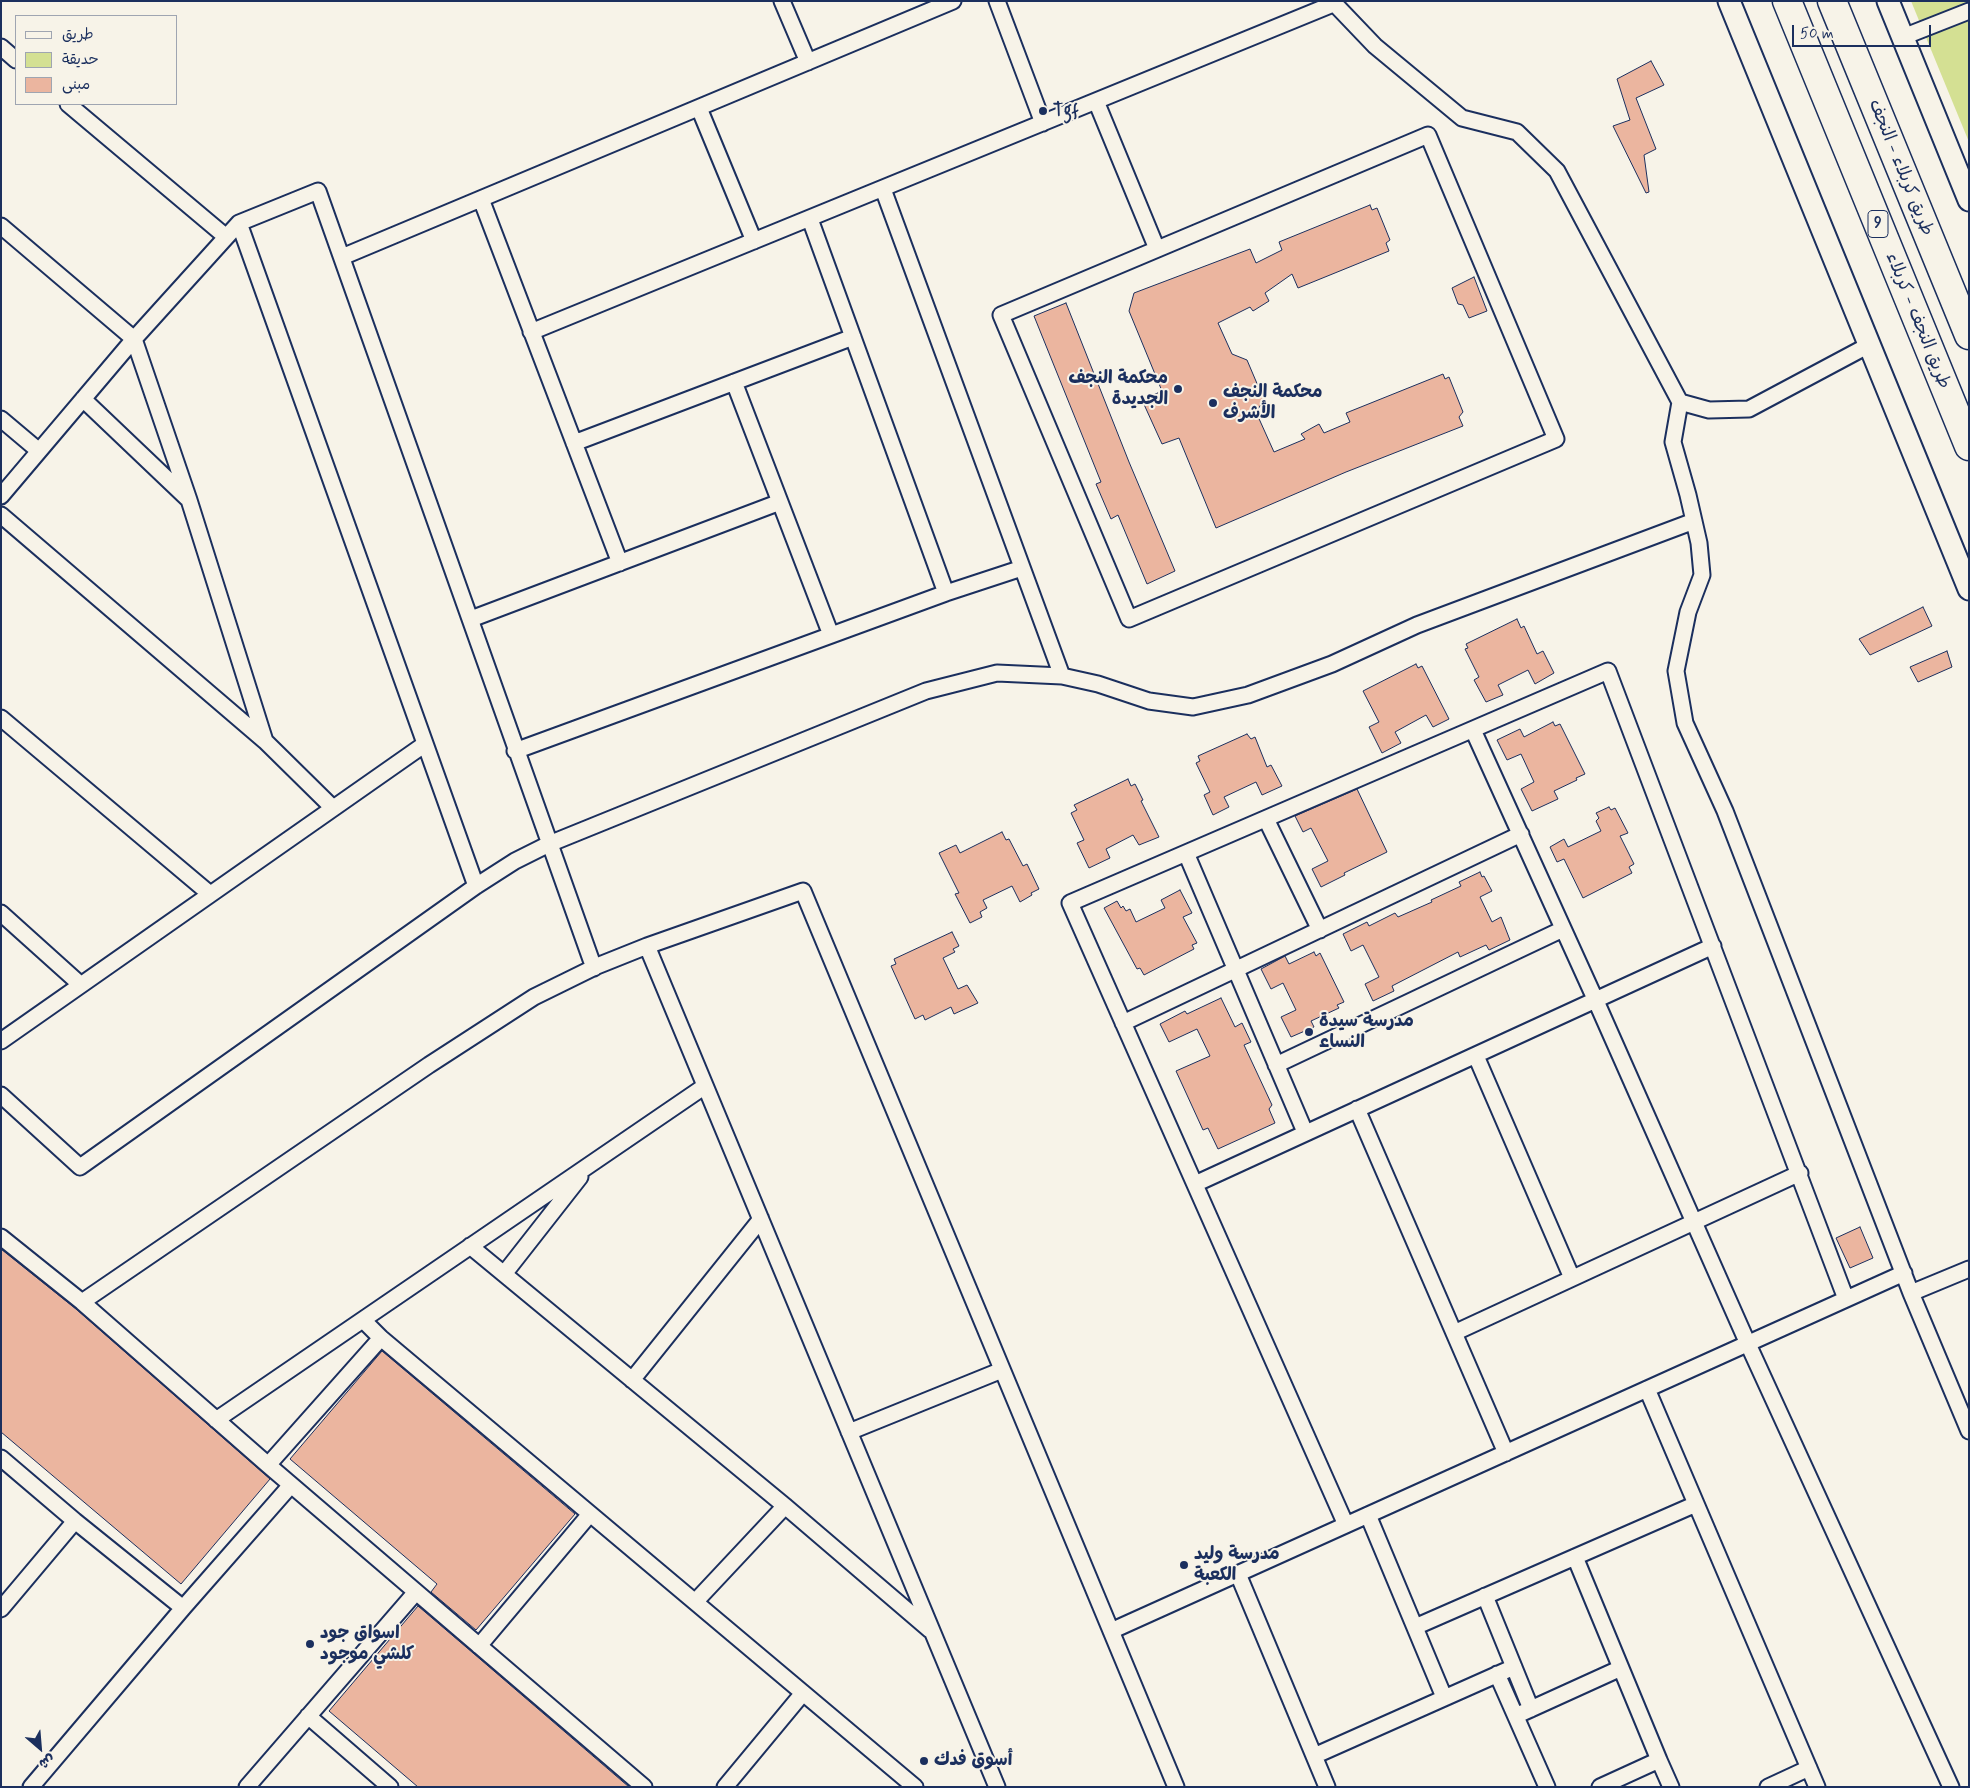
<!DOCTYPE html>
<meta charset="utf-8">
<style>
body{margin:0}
#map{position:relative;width:1970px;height:1788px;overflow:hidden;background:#f7f3e8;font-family:Mynerve,"Playpen Sans Arabic",sans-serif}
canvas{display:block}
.frame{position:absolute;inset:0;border:2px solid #1b2f5e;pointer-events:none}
.legend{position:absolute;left:15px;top:15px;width:162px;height:90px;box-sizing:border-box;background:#f7f3e8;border:1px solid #9fa5b1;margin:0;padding:6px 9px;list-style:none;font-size:15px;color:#1b2f5e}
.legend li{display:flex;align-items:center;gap:10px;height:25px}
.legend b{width:25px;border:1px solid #9fa5b1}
.north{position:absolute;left:15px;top:1723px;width:50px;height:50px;-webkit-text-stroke:4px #f7f3e8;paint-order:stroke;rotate:153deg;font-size:14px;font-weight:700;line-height:20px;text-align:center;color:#1b2f5e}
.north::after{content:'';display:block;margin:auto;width:18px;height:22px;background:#1b2f5e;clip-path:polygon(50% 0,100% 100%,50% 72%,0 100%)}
.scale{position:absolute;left:1792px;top:25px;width:139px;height:22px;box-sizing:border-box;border:2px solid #1b2f5e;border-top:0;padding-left:6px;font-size:15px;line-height:18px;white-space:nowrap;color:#1b2f5e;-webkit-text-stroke:4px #f7f3e8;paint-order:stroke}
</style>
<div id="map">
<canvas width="1970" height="1788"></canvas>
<div class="frame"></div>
<ul class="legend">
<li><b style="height:6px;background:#f7f3e8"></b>طريق</li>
<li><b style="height:14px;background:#d4e093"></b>حديقة</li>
<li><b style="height:14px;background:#ebb59f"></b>مبنى</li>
</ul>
<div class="north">ش</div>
<div class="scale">50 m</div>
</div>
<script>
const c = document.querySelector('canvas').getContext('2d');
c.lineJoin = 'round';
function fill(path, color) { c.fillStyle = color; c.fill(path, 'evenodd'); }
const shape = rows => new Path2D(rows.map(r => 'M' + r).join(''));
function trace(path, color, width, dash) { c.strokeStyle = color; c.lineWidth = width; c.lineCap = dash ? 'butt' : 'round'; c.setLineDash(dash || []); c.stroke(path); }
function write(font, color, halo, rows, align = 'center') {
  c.font = font + ' Mynerve,"Playpen Sans Arabic",sans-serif'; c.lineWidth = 4; c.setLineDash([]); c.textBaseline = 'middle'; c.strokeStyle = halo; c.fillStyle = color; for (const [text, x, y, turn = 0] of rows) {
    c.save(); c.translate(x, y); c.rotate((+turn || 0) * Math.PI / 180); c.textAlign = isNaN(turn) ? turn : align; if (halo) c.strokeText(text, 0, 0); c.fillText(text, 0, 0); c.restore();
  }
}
const green = shape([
 [1911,1,1969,1,1969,142]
]);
const building = shape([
 [1651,61,1664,85,1636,98,1656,149,1644,155,1649,192,1646,193,1613,126,1630,120,1617,79,1651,61],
 [1370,205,1372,210,1377,208,1390,240,1386,243,1389,251,1298,288,1292,274,1265,293,1269,301,1253,311,1250,307,1218,323,1232,354,1247,360,1264,400,1256,412,1274,452,1305,439,1301,434,1319,424,1324,433,1350,422,1346,413,1443,374,1445,379,1449,377,1463,412,1459,417,1463,426,1346,472,1216,528,1179,438,1162,444,1142,400,1162,391,1129,311,1134,293,1250,249,1256,263,1282,250,1279,242,1370,205],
 [1474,277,1487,311,1469,318,1463,305,1458,304,1452,288,1474,277],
 [1066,303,1129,462,1175,571,1147,584,1118,515,1111,519,1096,484,1101,482,1034,316,1066,303],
 [1923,607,1932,626,1870,655,1859,639,1923,607],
 [1517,619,1521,628,1524,626,1537,654,1543,651,1554,673,1535,684,1528,670,1498,685,1503,695,1486,702,1474,680,1479,677,1465,649,1468,648,1466,644,1517,619],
 [1947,651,1952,667,1918,682,1910,667,1947,651],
 [1416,664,1418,668,1422,666,1449,719,1433,727,1426,715,1395,732,1401,743,1382,753,1369,727,1379,722,1363,691,1416,664],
 [1553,722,1555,726,1560,724,1585,774,1576,778,1577,780,1554,791,1558,799,1532,811,1521,789,1534,782,1521,754,1507,760,1497,740,1520,729,1524,737,1553,722],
 [1247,734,1251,739,1255,737,1267,767,1271,765,1282,786,1262,795,1256,782,1224,797,1229,807,1213,815,1204,795,1210,792,1196,763,1200,761,1198,756,1247,734],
 [1128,779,1131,786,1135,784,1143,800,1141,801,1159,837,1139,845,1133,835,1106,849,1110,858,1089,868,1077,843,1084,840,1071,813,1077,810,1074,805,1128,779],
 [1357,789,1387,852,1344,873,1345,875,1321,887,1312,869,1328,861,1311,828,1303,832,1295,816,1357,789],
 [1609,807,1611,810,1615,808,1628,833,1620,836,1634,864,1629,867,1632,873,1583,898,1564,859,1557,862,1550,847,1564,839,1568,847,1601,831,1596,821,1599,818,1596,813,1609,807],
 [1002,832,1006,840,1009,839,1023,866,1027,864,1039,889,1031,893,1032,895,1020,902,1012,886,983,900,987,908,980,912,982,917,970,923,955,894,959,893,939,853,956,845,960,853,1002,832],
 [1480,872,1482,877,1484,876,1492,891,1480,897,1492,922,1501,917,1510,940,1489,950,1486,945,1460,957,1458,952,1392,986,1394,991,1373,1001,1365,984,1379,977,1363,945,1351,951,1343,934,1367,922,1369,926,1395,913,1398,917,1432,902,1431,900,1461,886,1459,882,1480,872],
 [1180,890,1192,913,1183,917,1197,943,1192,945,1194,949,1144,975,1140,968,1137,969,1104,908,1117,901,1121,908,1123,906,1126,911,1130,909,1136,922,1165,908,1161,900,1180,890],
 [952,932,959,946,953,949,955,952,943,958,958,989,967,985,978,1003,954,1014,951,1007,925,1020,923,1015,915,1019,891,966,896,964,894,959,952,932],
 [1314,952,1316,956,1320,953,1344,1002,1337,1005,1339,1008,1311,1021,1314,1027,1291,1037,1281,1017,1296,1010,1283,983,1271,989,1261,969,1285,956,1289,964,1314,952],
 [1221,998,1235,1027,1242,1023,1251,1042,1244,1045,1272,1105,1269,1109,1275,1123,1218,1149,1208,1128,1203,1130,1176,1071,1210,1056,1197,1029,1169,1042,1160,1024,1185,1011,1187,1014,1221,998],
 [1860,1227,1873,1258,1850,1268,1836,1238,1860,1227],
 [1,1249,76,1309,270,1479,181,1584,1,1432,1,1249],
 [382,1351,575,1514,476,1630,431,1592,437,1584,290,1459,382,1351],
 [418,1606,473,1653,629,1787,418,1787,329,1711,418,1606]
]);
const street = shape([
 [782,1,808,62],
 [997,1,1043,123],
 [1332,1,1375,46,1462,118,1517,132,1557,171,1680,402,1709,410,1749,409,1869,345],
 [1903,37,1969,11],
 [1,47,16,60],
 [1096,101,1157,249],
 [68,104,225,236],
 [699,108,754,241],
 [1428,135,1556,439,1129,619,1001,315,1428,135],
 [883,189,1062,676],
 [481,199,620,563],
 [810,219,946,593],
 [239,223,476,886],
 [1,226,134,339,189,500,265,741,333,808],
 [342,257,953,1],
 [531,332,1333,4],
 [734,382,831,635],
 [83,399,187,498],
 [1680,402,1673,442,1688,495,1699,543,1702,575,1688,612,1676,671,1685,723,1725,811,1911,1293,1969,1431],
 [1,419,39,451],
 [574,443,853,337],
 [1,496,134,339,239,223,318,191,594,968],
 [1,515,265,741],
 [471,619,780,502],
 [1,718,210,894],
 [1473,730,1596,1001,1748,1344,1951,1787],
 [515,751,946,593,1022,568],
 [1266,819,1320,930],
 [1186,853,1305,1132],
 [1,913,81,985],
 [647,946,997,1787],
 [1123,1023,1521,834],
 [1,1041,425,744],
 [1476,1056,1572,1278],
 [1276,1065,1563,929],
 [1,1095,80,1167,476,886,515,861,549,844,926,691,997,673,1062,676,1098,684,1149,701,1193,707,1248,695,1332,664,1417,625,1694,521],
 [1357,1109,1506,1453],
 [1195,1184,1713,946],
 [1,1237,82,1302,268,1465,644,1787],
 [470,1246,785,1506,930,1630],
 [504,1274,580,1177],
 [1911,1293,1969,1269],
 [82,1302,429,1065,534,997,597,966,647,946,803,891,1176,1787],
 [363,1320,381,1338,915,1787],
 [1454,1333,1800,1173],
 [632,1380,761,1219],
 [1647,1389,1817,1787],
 [216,1420,705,1086],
 [849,1432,1002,1370],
 [1,1458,75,1521,183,1608],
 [268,1465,381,1338],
 [1368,1515,1444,1697],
 [1346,1525,1070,903,1608,671,1846,1299],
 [1575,1557,1659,1760],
 [1238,1574,1327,1787],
 [1485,1596,1531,1709],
 [695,1602,785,1506],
 [1,1609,75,1521],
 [1415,1627,1696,1504],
 [1111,1631,1904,1273],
 [479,1646,590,1514],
 [1497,1674,1547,1787],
 [1522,1713,1621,1668],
 [308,1716,390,1787],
 [1314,1756,1514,1667],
 [31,1787,183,1608,291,1485],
 [247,1787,416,1592],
 [725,1787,803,1693],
 [1600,1787,1659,1760,1671,1787],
 [1768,1787,1809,1768]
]);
const secondary = shape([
 [1729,1,1969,589],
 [1888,1,1969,200]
]);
const highway = shape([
 [1787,1,1969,446],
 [1832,1,1969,335]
]);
const markers = [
 [1043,111,5,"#1b2f5e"],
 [1178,389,5,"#1b2f5e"],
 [1213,403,5,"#1b2f5e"],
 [1309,1032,5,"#1b2f5e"],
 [1184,1565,5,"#1b2f5e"],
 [310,1644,5,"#1b2f5e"],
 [924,1761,5,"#1b2f5e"]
];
const shields = [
 [1878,224,20]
];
const shieldNames = [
 ["9",1878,224]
];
const poiNames = [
 ["Tgf",1053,111],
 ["محكمة النجف",1168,379,"right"],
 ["الجديدة",1168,400,"right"],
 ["محكمة النجف",1223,393],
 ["الأشرف",1223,414],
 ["مدرسة سيدة",1319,1022],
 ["النساء",1319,1043],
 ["مدرسة وليد",1194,1555],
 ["الكعبة",1194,1576],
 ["اسواق جود",320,1634],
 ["كلشي موجود",320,1655],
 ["أسوق فدك",934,1761]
];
const streetNames = [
 ["طريق کربلاء - النجف",1900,168,68],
 ["طريق النجف - کربلاء",1917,321,68]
];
fill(green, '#d4e093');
fill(building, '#ebb59f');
trace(building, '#1b2f5e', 1);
trace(street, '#1b2f5e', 19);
trace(secondary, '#1b2f5e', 25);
trace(highway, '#1b2f5e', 31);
trace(street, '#f7f3e8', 15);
trace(secondary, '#f7f3e8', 21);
trace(highway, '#f7f3e8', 28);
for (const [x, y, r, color] of markers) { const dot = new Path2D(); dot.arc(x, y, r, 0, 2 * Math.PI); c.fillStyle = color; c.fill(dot); trace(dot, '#f7f3e8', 2); }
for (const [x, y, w] of shields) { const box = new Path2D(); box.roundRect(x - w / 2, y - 13.5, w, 27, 4); c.fillStyle = '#f7f3e8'; c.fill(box); trace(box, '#1b2f5e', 1); }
write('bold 16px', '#1b2f5e', null, shieldNames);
write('bold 18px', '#1b2f5e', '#f7f3e8', poiNames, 'left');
write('18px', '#1b2f5e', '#f7f3e8', streetNames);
</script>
